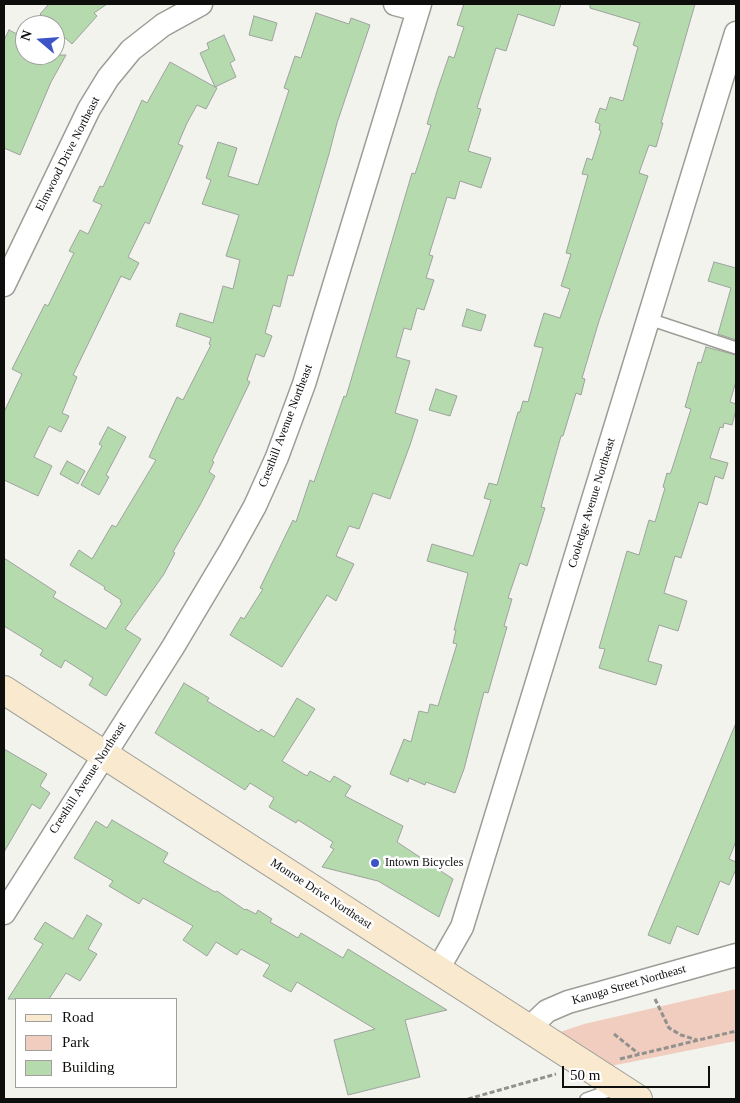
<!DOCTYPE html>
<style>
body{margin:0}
#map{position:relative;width:740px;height:1103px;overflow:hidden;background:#f3f3ed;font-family:"Times New Roman",serif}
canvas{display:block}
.frame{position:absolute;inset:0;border:5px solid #0e0f0d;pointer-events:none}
.legend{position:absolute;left:15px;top:998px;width:162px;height:90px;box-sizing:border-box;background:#fff;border:1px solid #9f9f9e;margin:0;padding:6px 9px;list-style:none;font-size:15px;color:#0e0f0d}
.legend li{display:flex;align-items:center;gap:10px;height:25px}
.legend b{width:25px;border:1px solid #9f9f9e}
.north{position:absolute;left:15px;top:15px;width:50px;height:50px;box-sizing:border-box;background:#fff;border:1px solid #9f9f9e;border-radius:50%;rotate:288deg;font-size:14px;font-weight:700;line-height:20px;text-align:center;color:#0e0f0d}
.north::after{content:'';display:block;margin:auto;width:18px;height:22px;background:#3c54c7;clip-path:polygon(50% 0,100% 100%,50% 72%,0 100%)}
.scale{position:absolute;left:562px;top:1066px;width:148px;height:22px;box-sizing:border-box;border:2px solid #0e0f0d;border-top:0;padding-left:6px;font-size:15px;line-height:18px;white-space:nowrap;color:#0e0f0d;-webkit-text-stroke:4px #fff;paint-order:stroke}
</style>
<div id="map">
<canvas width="740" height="1103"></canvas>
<div class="frame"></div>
<ul class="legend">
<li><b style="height:6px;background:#f9e9cf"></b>Road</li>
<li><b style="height:14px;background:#f0cdbe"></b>Park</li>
<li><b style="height:14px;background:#b4daae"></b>Building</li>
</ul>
<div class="north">N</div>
<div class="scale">50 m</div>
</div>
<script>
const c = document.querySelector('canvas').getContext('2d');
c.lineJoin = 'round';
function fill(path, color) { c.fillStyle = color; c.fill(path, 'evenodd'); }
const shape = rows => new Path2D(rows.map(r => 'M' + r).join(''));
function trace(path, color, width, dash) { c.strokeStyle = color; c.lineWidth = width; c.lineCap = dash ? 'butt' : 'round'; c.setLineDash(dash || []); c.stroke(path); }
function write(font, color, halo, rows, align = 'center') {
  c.font = font + ' "Times New Roman",serif'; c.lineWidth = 5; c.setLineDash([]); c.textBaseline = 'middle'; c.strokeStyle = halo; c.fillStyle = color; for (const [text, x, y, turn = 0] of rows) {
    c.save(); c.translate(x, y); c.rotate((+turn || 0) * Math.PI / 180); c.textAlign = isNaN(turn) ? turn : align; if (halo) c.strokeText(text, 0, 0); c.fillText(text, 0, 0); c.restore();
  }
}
const green = shape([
 [736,989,736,1041,606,1067,554,1034,584,1024]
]);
const building = shape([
 [49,4,107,4,94,13,97,16,72,44,55,29,55,25,51,25,40,14,49,4],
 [464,4,561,4,554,26,518,14,506,51,496,48,477,108,481,109,468,151,491,158,481,188,460,181,455,199,447,197,429,255,433,256,426,278,434,280,424,310,417,308,411,330,404,328,396,357,410,361,395,413,418,420,410,445,390,499,373,493,359,529,349,526,336,556,354,564,336,601,327,595,282,667,230,635,241,617,244,619,263,589,260,588,293,520,296,522,310,480,314,482,344,396,346,397,412,173,415,174,431,125,427,124,438,88,449,56,454,58,464,27,457,25,464,4],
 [590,4,695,4,661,123,663,123,656,147,649,145,639,173,648,176,599,321,582,378,585,379,581,395,576,393,563,436,561,436,541,507,545,508,527,566,520,563,508,598,512,599,504,626,507,627,488,693,484,692,464,769,455,793,426,782,425,785,409,778,408,782,390,774,404,739,411,742,419,711,428,713,430,704,438,706,457,644,453,643,456,630,454,630,468,573,427,561,432,544,473,556,491,500,484,498,489,483,497,485,518,412,520,412,523,401,528,402,543,348,534,346,544,313,560,318,570,289,561,286,571,254,566,253,588,175,582,174,587,158,592,160,601,131,599,130,600,124,595,122,600,108,606,110,610,97,623,101,638,47,633,45,640,23,590,8,590,4],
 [316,13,349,24,351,18,370,25,337,123,329,154,293,276,288,275,280,307,273,305,265,333,272,336,264,357,256,354,247,380,250,382,212,461,214,462,209,472,215,476,200,505,173,552,175,553,164,574,125,629,141,639,106,696,89,685,93,678,65,660,61,668,40,655,43,650,4,626,4,558,56,592,53,597,106,629,122,603,120,602,121,600,104,589,105,587,70,565,79,550,92,559,112,525,116,527,156,460,149,457,177,397,183,400,211,345,209,344,211,338,176,326,180,313,213,323,223,286,233,289,240,260,226,256,239,215,202,204,211,180,206,178,218,142,237,148,228,176,258,185,289,90,284,88,295,56,301,58,316,13],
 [254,16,277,23,272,41,249,35,254,16],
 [9,30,25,38,25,55,66,55,51,82,20,155,4,148,4,40,9,30],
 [224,35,235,60,230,63,236,77,215,87,217,88,206,109,197,105,187,123,178,144,183,146,149,224,145,222,128,257,139,263,130,280,121,276,73,375,77,377,62,413,69,416,61,432,49,426,34,457,52,466,38,496,4,480,4,412,22,374,12,369,45,304,48,306,74,253,69,251,80,230,88,234,102,205,93,201,100,186,103,187,142,100,147,103,170,62,215,87,200,53,209,49,207,43,224,35],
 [714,262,736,268,736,340,718,334,731,288,708,281,714,262],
 [467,309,486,315,481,331,462,326,467,309],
 [706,347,736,355,736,381,730,402,736,404,736,410,732,425,724,423,723,428,720,427,710,458,728,463,723,479,715,476,707,505,699,502,681,558,675,556,664,593,687,601,678,631,659,625,648,661,662,665,656,685,599,668,605,649,599,648,627,551,639,555,649,520,655,522,665,488,663,487,667,473,670,474,672,469,691,409,685,407,698,362,701,363,706,347],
 [436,389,457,396,450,416,429,410,436,389],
 [108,427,126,437,106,475,109,477,99,495,81,485,102,446,99,444,108,427],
 [67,461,85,471,78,484,60,474,67,461],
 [184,683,209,698,207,701,259,732,261,729,274,737,297,698,315,709,282,761,307,776,310,771,330,782,334,776,351,786,345,796,403,826,397,842,453,879,439,917,378,881,322,867,334,849,330,847,333,842,298,820,296,823,269,807,274,798,250,783,245,790,155,733,184,683],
 [736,723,736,841,729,859,736,862,736,869,729,885,720,881,698,935,677,926,670,944,648,935,736,723],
 [4,749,47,774,40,786,50,793,40,809,32,804,4,852,4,749],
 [112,820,168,853,163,862,215,892,217,891,245,910,246,909,256,914,258,910,272,919,270,922,298,938,301,933,343,958,348,949,447,1010,405,1020,420,1077,348,1095,334,1040,375,1029,297,982,291,992,263,976,270,965,241,949,237,955,216,942,207,956,183,940,193,926,143,898,139,904,109,886,113,881,74,858,96,821,107,828,112,820],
 [87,915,102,924,88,949,97,954,80,981,66,973,49,999,8,999,43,944,34,939,45,922,73,939,87,915]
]);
const path = shape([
 [655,999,669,1028,681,1035,697,1040],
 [614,1034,639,1054],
 [620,1059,736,1031],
 [468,1099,556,1074]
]);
const lane = shape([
 [649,319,736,348],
 [586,1099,617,1088]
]);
const street = shape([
 [395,4,418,10],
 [4,285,89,109,108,78,131,50,163,25,201,4],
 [4,913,173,647,229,553,255,506,277,457,304,384,420,4],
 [438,969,462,927,736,33],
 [529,1028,547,1011,568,1002,736,955]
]);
const secondary = shape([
 [4,690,638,1099]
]);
const markers = [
 [375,863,5,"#3c54c7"]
];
const streetNames = [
 ["Elmwood Drive Northeast",68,154,-63],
 ["Cresthill Avenue Northeast",286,426,-69],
 ["Cooledge Avenue Northeast",592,503,-73],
 ["Cresthill Avenue Northeast",88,778,-57],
 ["Monroe Drive Northeast",321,894,33],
 ["Kanuga Street Northeast",629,985,-16]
];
const poiNames = [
 ["Intown Bicycles",385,863]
];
fill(green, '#f0cdbe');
fill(building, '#b4daae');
trace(building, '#9ea29e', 1);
trace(lane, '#9d9d98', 14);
trace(street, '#9d9d98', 25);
trace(secondary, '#9d9d98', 30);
trace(path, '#91918d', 3, [5, 2.5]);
trace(lane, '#fff', 11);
trace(street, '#fff', 22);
trace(secondary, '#f9e9cf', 28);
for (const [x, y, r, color] of markers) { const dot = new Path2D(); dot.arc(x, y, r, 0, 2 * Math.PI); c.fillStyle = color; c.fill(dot); trace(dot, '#fff', 2); }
write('12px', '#0e0f0d', '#fff', streetNames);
write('12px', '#0e0f0d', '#fff', poiNames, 'left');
</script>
